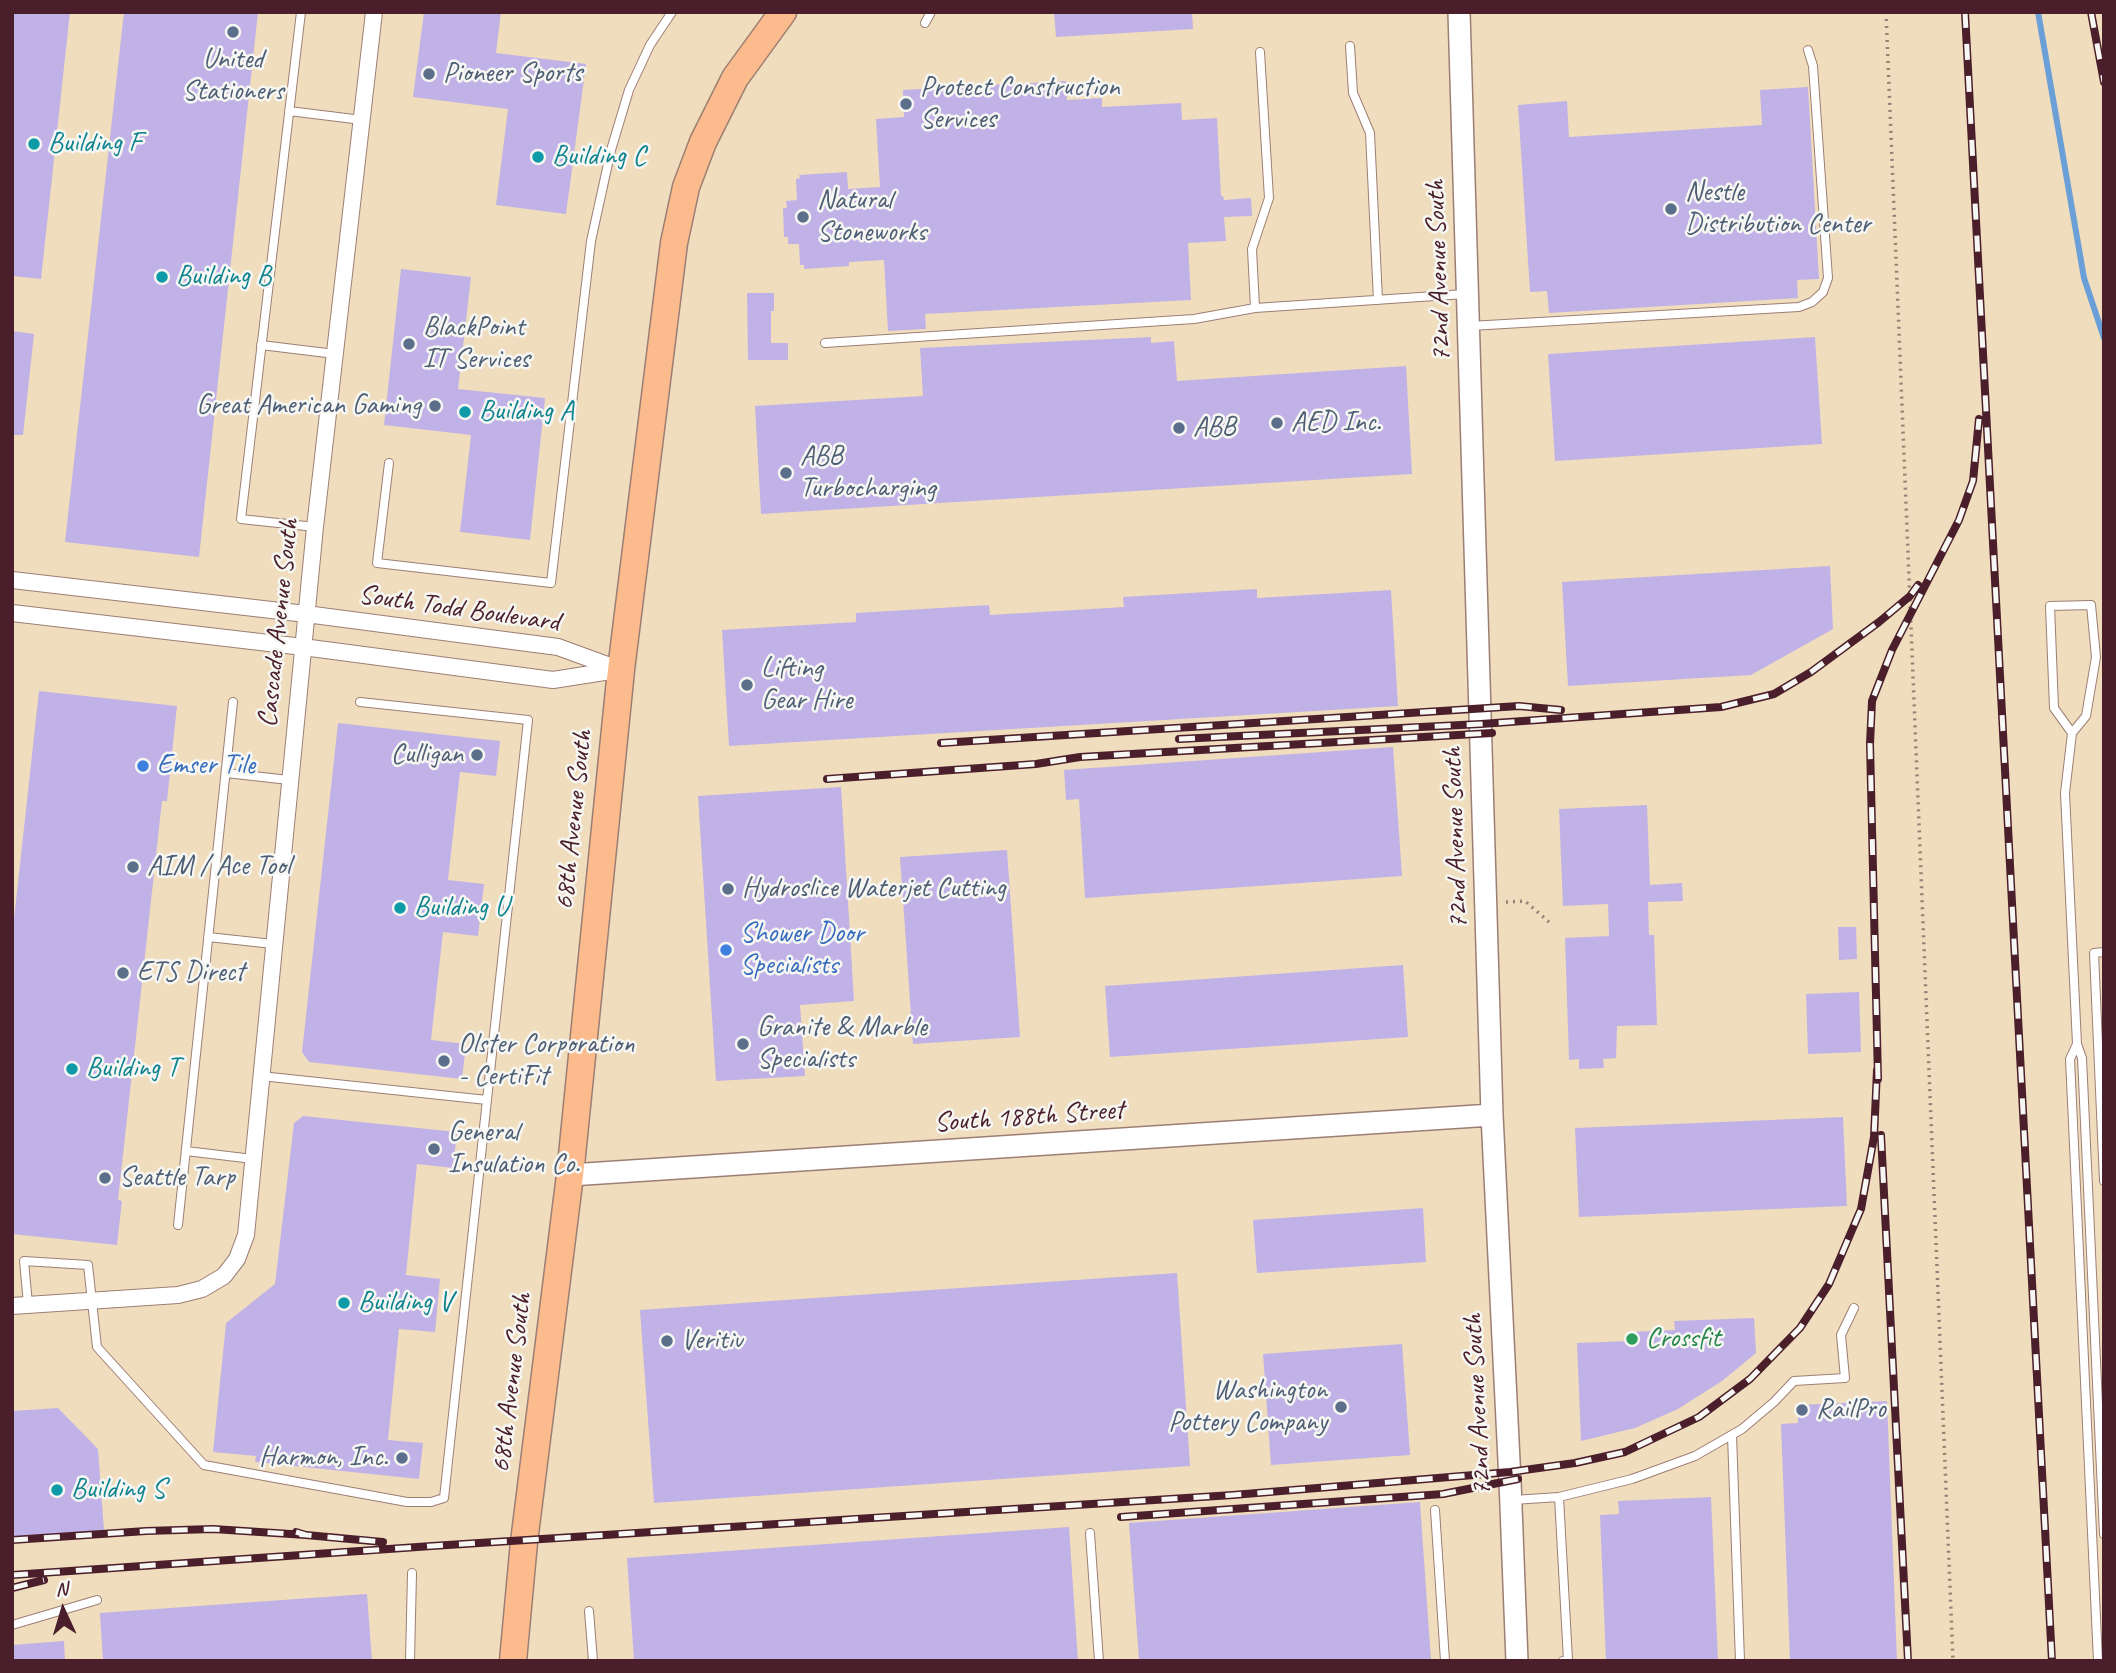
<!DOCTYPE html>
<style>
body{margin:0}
#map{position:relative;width:2116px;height:1673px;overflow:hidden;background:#f0ddbd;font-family:Caveat,sans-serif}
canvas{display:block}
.frame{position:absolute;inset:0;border:14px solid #4a1f2b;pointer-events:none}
.north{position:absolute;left:28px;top:1575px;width:70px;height:70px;-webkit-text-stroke:5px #f6f6f2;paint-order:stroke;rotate:356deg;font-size:19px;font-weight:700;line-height:28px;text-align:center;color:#4a1f2b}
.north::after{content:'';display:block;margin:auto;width:24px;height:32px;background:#4a1f2b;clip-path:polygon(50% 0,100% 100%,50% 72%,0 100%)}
</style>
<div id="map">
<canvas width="2116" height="1673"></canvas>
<div class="frame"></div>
<div class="north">N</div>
</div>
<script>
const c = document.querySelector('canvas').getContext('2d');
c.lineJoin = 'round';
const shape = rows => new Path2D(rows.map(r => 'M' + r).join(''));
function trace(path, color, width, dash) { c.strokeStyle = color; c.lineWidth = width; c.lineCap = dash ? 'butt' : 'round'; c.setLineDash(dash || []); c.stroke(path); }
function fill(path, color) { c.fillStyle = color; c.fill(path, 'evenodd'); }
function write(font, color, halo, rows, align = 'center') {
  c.font = font + ' Caveat,sans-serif'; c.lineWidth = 5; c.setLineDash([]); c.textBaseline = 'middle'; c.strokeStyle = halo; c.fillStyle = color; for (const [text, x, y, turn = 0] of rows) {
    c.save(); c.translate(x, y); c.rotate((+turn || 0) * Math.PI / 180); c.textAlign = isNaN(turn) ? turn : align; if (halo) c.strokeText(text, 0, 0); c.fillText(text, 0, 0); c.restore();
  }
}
const stream = shape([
 [2038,12,2084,278,2104,338]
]);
const building = shape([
 [12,12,70,12,41,279,12,276],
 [124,12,258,12,199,557,65,542],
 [424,12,501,12,496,53,586,64,566,214,496,205,508,109,413,97],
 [1054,12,1192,12,1193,29,1056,37],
 [1066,81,1067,100,1102,98,1102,107,1181,103,1182,120,1217,118,1221,196,1223,196,1224,200,1251,198,1252,216,1224,217,1226,241,1188,243,1191,300,925,314,926,329,888,331,884,260,849,262,849,266,804,269,804,265,800,265,799,244,788,244,788,237,784,237,783,208,787,208,786,201,797,200,796,179,800,178,799,175,847,172,848,189,880,187,876,119,904,117,903,90],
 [1808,87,1819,279,1797,280,1798,298,1549,313,1547,291,1530,292,1518,105,1567,101,1569,137,1762,125,1760,90],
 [401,269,471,277,458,389,545,398,530,540,460,532,471,435,384,425],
 [747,293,774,293,774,311,771,311,771,343,788,343,788,360,748,360],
 [12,331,34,334,23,435,12,435],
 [1151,337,1151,343,1174,341,1177,381,1406,366,1412,474,761,514,755,406,923,396,920,348],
 [1815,337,1822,444,1555,461,1548,354],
 [1830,566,1833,629,1751,675,1568,686,1562,582],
 [1257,589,1257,598,1391,590,1398,706,729,746,722,630,856,622,856,613,989,605,990,615,1124,607,1123,597],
 [39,691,177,706,167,801,162,801,118,1200,122,1201,117,1245,12,1234,12,937],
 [338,723,500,741,496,776,460,772,448,880,484,884,478,936,443,932,431,1040,466,1044,462,1079,309,1062,302,1052],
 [1393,747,1402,876,1085,898,1079,799,1066,800,1064,770],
 [841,787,854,1001,800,1005,805,1076,716,1081,698,796],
 [1647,805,1650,885,1682,883,1683,901,1648,902,1649,935,1654,935,1657,1025,1617,1026,1616,1058,1603,1059,1604,1068,1579,1069,1579,1059,1569,1060,1565,938,1609,936,1608,904,1563,906,1559,809],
 [1007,850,1020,1037,913,1044,900,857],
 [1838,927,1856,927,1857,959,1839,960],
 [1403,965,1408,1037,1110,1057,1105,986],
 [1859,992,1861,1052,1808,1054,1806,994],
 [303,1116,457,1132,453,1168,417,1164,406,1275,440,1279,435,1332,399,1329,388,1440,423,1443,419,1479,255,1462,256,1456,213,1452,226,1323,275,1284,294,1123],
 [1843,1117,1847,1206,1579,1217,1575,1128],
 [1423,1208,1426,1262,1257,1273,1253,1220],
 [1177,1273,1190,1466,654,1503,640,1310],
 [1754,1318,1756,1353,1722,1381,1678,1409,1635,1428,1581,1441,1577,1343,1630,1341,1630,1332,1675,1330,1674,1321],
 [1402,1344,1410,1455,1271,1465,1263,1354],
 [1887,1401,1897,1661,1790,1661,1781,1424,1798,1423,1798,1405],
 [58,1408,98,1449,104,1530,12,1537,12,1411],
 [1711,1497,1718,1661,1606,1661,1600,1515,1619,1514,1618,1501],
 [1420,1502,1431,1661,1139,1661,1129,1523],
 [1069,1527,1078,1661,634,1661,627,1558],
 [367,1594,372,1661,103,1661,100,1613],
 [64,1641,65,1661,12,1661,12,1645]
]);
const path = shape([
 [1886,12,1953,1661],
 [1506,902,1525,901,1549,922]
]);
const service = shape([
 [301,12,241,519,315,527],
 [925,23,931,12],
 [1350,46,1353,93,1370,133,1378,300],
 [289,111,362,120],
 [1255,308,1252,249,1269,198,1260,52],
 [1470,326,1799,307,1812,302,1823,292,1828,278,1813,66,1808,50],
 [825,343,1194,319,1255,308,1465,294],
 [261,345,335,354],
 [389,463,377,563,551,583,591,241,611,150,629,90,650,45,672,12],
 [2072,733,2054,708,2050,606,2091,605,2096,657,2086,716,2072,733,2065,793,2077,1044,2082,1058,2104,1534],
 [226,773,289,780],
 [208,937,273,944],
 [2104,952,2094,953,2104,1181],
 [2077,1044,2070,1059,2098,1661],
 [261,1076,487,1100],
 [186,1151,253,1159],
 [178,1225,233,702],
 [28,1304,24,1261,88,1265,97,1347,204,1465,407,1502,431,1502,444,1498,528,720,360,702],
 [1732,1435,1740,1661],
 [1559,1497,1632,1479,1695,1456,1742,1429,1774,1402,1794,1381,1845,1378,1841,1335,1854,1308],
 [1513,1500,1559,1497,1568,1660,1563,1661],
 [1435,1510,1445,1661],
 [1090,1533,1099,1661],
 [589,1611,593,1661],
 [12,1625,97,1600],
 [410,1661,412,1573]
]);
const minor = shape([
 [12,580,306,614,558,647,621,670],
 [12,613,303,647,553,680,617,670],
 [12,1306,178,1295,202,1289,224,1276,237,1259,246,1235,315,527,374,12]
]);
const tertiary = shape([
 [1459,12,1492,1115,1510,1481,1517,1661],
 [570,1175,1492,1115]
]);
const primary = shape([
 [513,1661,524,1542,570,1175,621,670,674,243,686,187,703,142,735,78,783,12]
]);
const rail = shape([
 [1965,12,2052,1661],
 [2091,12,2104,82],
 [1179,739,1481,724,1721,707,1774,694,1811,672,1879,622,1910,596,1918,585],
 [941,743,1519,706,1561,710],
 [827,779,1036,764,1080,757,1492,733],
 [1878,1079,1870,744,1872,701,1892,650,1959,520,1973,481,1979,419],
 [1881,1135,1908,1661],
 [1121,1517,1443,1494,1518,1479],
 [296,1532,306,1535,383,1542],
 [12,1540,146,1531,213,1529,306,1535],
 [12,1575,432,1546,1233,1495,1510,1472,1575,1463,1625,1452,1699,1417,1750,1379,1800,1328,1829,1284,1861,1209,1874,1137,1877,1070],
 [12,1588,44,1580]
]);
const markers = [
 [233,32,7,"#5c6f8a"],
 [429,74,7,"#5c6f8a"],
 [906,104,7,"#5c6f8a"],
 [34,144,7,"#0f9aa8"],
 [538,157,7,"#0f9aa8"],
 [1671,209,7,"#5c6f8a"],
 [803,217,7,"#5c6f8a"],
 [162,277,7,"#0f9aa8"],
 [409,344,7,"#5c6f8a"],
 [435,406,7,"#5c6f8a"],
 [465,412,7,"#0f9aa8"],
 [1277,423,7,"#5c6f8a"],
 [1179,428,7,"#5c6f8a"],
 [786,473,7,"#5c6f8a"],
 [747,685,7,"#5c6f8a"],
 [477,755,7,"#5c6f8a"],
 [143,766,7,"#3f7fe0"],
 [133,867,7,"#5c6f8a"],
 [728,889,7,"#5c6f8a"],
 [400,908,7,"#0f9aa8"],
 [726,950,7,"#3f7fe0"],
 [123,973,7,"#5c6f8a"],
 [743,1044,7,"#5c6f8a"],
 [444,1061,7,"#5c6f8a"],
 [72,1069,7,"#0f9aa8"],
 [434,1149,7,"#5c6f8a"],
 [105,1178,7,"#5c6f8a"],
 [344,1303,7,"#0f9aa8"],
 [1632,1339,7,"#2e9e5b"],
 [667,1341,7,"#5c6f8a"],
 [1341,1407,7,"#5c6f8a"],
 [1802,1410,7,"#5c6f8a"],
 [402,1458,7,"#5c6f8a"],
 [57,1490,7,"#0f9aa8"]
];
const serviceNames = [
 ["United",233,60,"center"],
 ["Stationers",233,92,"center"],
 ["Pioneer Sports",443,74],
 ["Protect Construction",920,88],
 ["Services",920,120],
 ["Nestle",1685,193],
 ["Distribution Center",1685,225],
 ["Natural",817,201],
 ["Stoneworks",817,233],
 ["BlackPoint",423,328],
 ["IT Services",423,360],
 ["Great American Gaming",421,406,"right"],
 ["AED Inc.",1291,423],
 ["ABB",1193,428],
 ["ABB",800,457],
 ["Turbocharging",800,489],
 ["Lifting",761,669],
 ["Gear Hire",761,701],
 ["Culligan",463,755,"right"],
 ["AIM / Ace Tool",147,867],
 ["Hydroslice Waterjet Cutting",742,889],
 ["ETS Direct",137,973],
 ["Granite & Marble",757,1028],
 ["Specialists",757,1060],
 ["Olster Corporation",458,1045],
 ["- CertiFit",458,1077],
 ["General",448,1133],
 ["Insulation Co.",448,1165],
 ["Seattle Tarp",119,1178],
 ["Veritiv",681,1341],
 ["Washington",1327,1391,"right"],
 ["Pottery Company",1327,1423,"right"],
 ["RailPro",1816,1410],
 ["Harmon, Inc.",388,1458,"right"]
];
const cultureNames = [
 ["Building F",48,144],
 ["Building C",552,157],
 ["Building B",176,277],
 ["Building A",479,412],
 ["Building U",414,908],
 ["Building T",86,1069],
 ["Building V",358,1303],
 ["Building S",71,1490]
];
const streetNames = [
 ["72nd Avenue South",1439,271,-92],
 ["South Todd Boulevard",459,609,8],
 ["Cascade Avenue South",279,623,-84],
 ["68th Avenue South",574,820,-84],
 ["72nd Avenue South",1456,838,-92],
 ["South 188th Street",1029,1117,-4],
 ["68th Avenue South",512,1383,-83],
 ["72nd Avenue South",1478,1405,-93]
];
const shopNames = [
 ["Emser Tile",157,766],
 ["Shower Door",740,934],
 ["Specialists",740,966]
];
const leisureNames = [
 ["Crossfit",1646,1339]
];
trace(stream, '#6b9fd7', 6);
fill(building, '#c0b2e6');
trace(service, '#9d7e74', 10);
trace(minor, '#9d7e74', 18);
trace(tertiary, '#9d7e74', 24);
trace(primary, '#9d7e74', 29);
trace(path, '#9d7e74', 3.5, [2, 5]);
trace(service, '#fff', 8);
trace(minor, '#fff', 16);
trace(tertiary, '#fff', 21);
trace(primary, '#fbbb8c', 26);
trace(rail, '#4a1f2b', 8);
trace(rail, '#f6f6f2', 5, [16]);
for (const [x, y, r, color] of markers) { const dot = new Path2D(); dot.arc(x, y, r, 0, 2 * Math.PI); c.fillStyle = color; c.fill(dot); trace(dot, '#f6f6f2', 2.5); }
write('28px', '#4e5e75', '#f6f6f2', serviceNames, 'left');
write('28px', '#0d838f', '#f6f6f2', cultureNames, 'left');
write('28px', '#4a1f2b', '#f6f6f2', streetNames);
write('28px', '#366cbe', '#f6f6f2', shopNames, 'left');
write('28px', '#27864d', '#f6f6f2', leisureNames, 'left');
</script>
